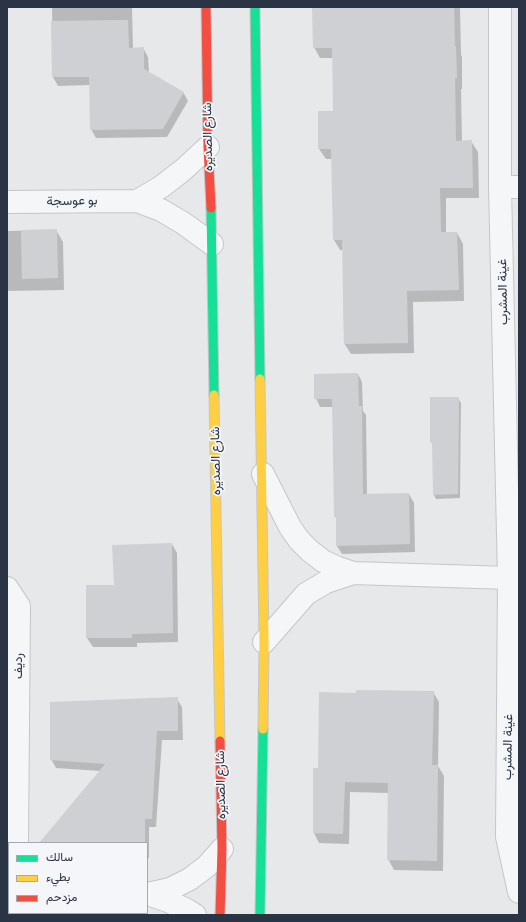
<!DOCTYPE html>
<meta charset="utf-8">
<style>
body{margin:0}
#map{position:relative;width:526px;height:922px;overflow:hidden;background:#e6e8ea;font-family:Karla,Vazirmatn,sans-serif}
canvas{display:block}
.frame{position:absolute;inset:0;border:8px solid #2b3445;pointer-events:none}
.legend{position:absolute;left:8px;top:842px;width:140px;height:72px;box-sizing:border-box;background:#f4f6f9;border:1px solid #a4a8b1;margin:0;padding:5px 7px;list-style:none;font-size:12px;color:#2b3445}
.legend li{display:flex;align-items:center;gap:8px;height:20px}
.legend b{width:20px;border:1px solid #a4a8b1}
</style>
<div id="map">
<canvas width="526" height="922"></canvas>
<div class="frame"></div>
<ul class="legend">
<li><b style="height:5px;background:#16e098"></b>سالك</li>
<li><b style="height:5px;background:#ffcf43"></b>بطيء</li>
<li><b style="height:5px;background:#f24e42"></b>مزدحم</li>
</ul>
</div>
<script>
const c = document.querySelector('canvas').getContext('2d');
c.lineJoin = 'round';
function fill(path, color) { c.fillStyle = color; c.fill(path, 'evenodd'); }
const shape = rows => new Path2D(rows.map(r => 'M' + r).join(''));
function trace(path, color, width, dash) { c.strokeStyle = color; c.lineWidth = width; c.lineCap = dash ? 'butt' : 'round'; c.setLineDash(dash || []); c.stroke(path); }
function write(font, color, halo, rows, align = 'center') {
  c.font = font + ' Karla,Vazirmatn,sans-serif'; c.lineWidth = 3.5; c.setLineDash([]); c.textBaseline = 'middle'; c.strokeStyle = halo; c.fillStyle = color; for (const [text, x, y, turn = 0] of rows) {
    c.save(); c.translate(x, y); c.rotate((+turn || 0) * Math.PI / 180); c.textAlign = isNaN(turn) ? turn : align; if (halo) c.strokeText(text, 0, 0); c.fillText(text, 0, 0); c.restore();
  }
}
const shadow = shape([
 [52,7,132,7,133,48,143,48,148,57,149,73,183,92,188,101,167,137,96,138,91,129,90,85,58,86,53,77],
 [137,7,164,7,164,8,137,8],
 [313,7,460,7,461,55,462,57,462,89,461,89,462,142,471,141,478,152,479,198,446,198,446,233,457,233,463,244,464,301,413,302,414,353,351,354,344,343,343,250,340,250,334,240,332,159,326,159,319,149,334,112,333,58,320,58,314,47],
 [56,230,63,242,64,290,7,291,7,231],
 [358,374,362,382,363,411,366,415,367,495,409,494,414,503,415,552,342,554,337,546,337,520,335,516,333,407,320,407,316,398],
 [431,398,458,398,461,403,460,498,436,499,434,495,433,445,431,442],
 [172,544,177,553,178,642,137,643,137,647,93,647,87,638,115,586],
 [433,692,439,702,438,766,444,776,443,871,394,870,388,859,389,793,350,792,349,844,319,843,314,833,314,769,319,769,357,694],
 [177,699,182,707,183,740,162,740,156,827,149,827,149,858,147,858,147,843,41,843,100,771,56,768,51,759],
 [59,913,77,913,79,915,57,915]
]);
const building = shape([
 [312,7,454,7,455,46,456,46,457,78,455,78,456,141,472,140,473,188,440,188,441,232,457,232,459,290,407,291,408,343,344,344,342,240,333,240,331,149,318,149,318,111,333,111,332,48,313,48],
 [128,20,129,48,144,47,144,69,184,92,163,129,90,130,89,77,52,77,51,21],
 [57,229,58,278,22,279,21,230],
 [358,373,359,406,362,406,363,494,409,493,410,544,336,546,336,517,334,517,332,399,314,399,314,374],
 [430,397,459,397,458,494,433,495,432,442,430,442],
 [172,543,173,633,132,634,132,638,86,638,86,585,114,585,112,545],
 [356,690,434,691,432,765,438,765,437,861,387,860,388,783,345,782,343,834,313,833,313,768,318,768,319,692,356,693],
 [178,697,178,731,157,731,152,819,145,819,145,843,39,843,105,764,50,760,50,702]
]);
const street = shape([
 [500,7,500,187,509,578,507,837,519,892],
 [500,187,519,187],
 [137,201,161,187,183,170,208,147],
 [7,202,137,201,161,210,183,223,212,244],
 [263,474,290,527,299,540,310,551,323,561,338,568,353,573,509,578],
 [7,588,19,606,17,843],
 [264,642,306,594,326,582,353,573],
 [147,894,170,889,190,879,207,866,222,849],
 [148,894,168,901,187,910,195,915],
 [16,915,16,913]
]);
const fast = shape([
 [255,7,260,379],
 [211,208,214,395],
 [260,915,263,729]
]);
const slow = shape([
 [260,379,264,642,263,729],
 [214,395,220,741]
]);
const jam = shape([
 [206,7,208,147,211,208],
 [220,915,222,849,220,741]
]);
const streetNames = [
 ["شارع الصديره",208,137,-91],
 ["بو عوسجة",72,201,-1],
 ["غينة المشرب",503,292,-91],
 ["شارع الصديره",216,461,-91],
 ["رديف",18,666,-90],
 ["غينة المشرب",508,747,-89],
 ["شارع الصديره",221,785,-91]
];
fill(shadow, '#0003');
fill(building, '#ced0d3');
trace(street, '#c4c6c8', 24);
trace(fast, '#c4c6c8', 11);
trace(slow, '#c4c6c8', 11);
trace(jam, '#c4c6c8', 11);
trace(street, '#f5f6f7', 22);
trace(fast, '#16e098', 9);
trace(slow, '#ffcf43', 9);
trace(jam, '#f24e42', 9);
write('13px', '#2b3445', '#f4f6f9', streetNames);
</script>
